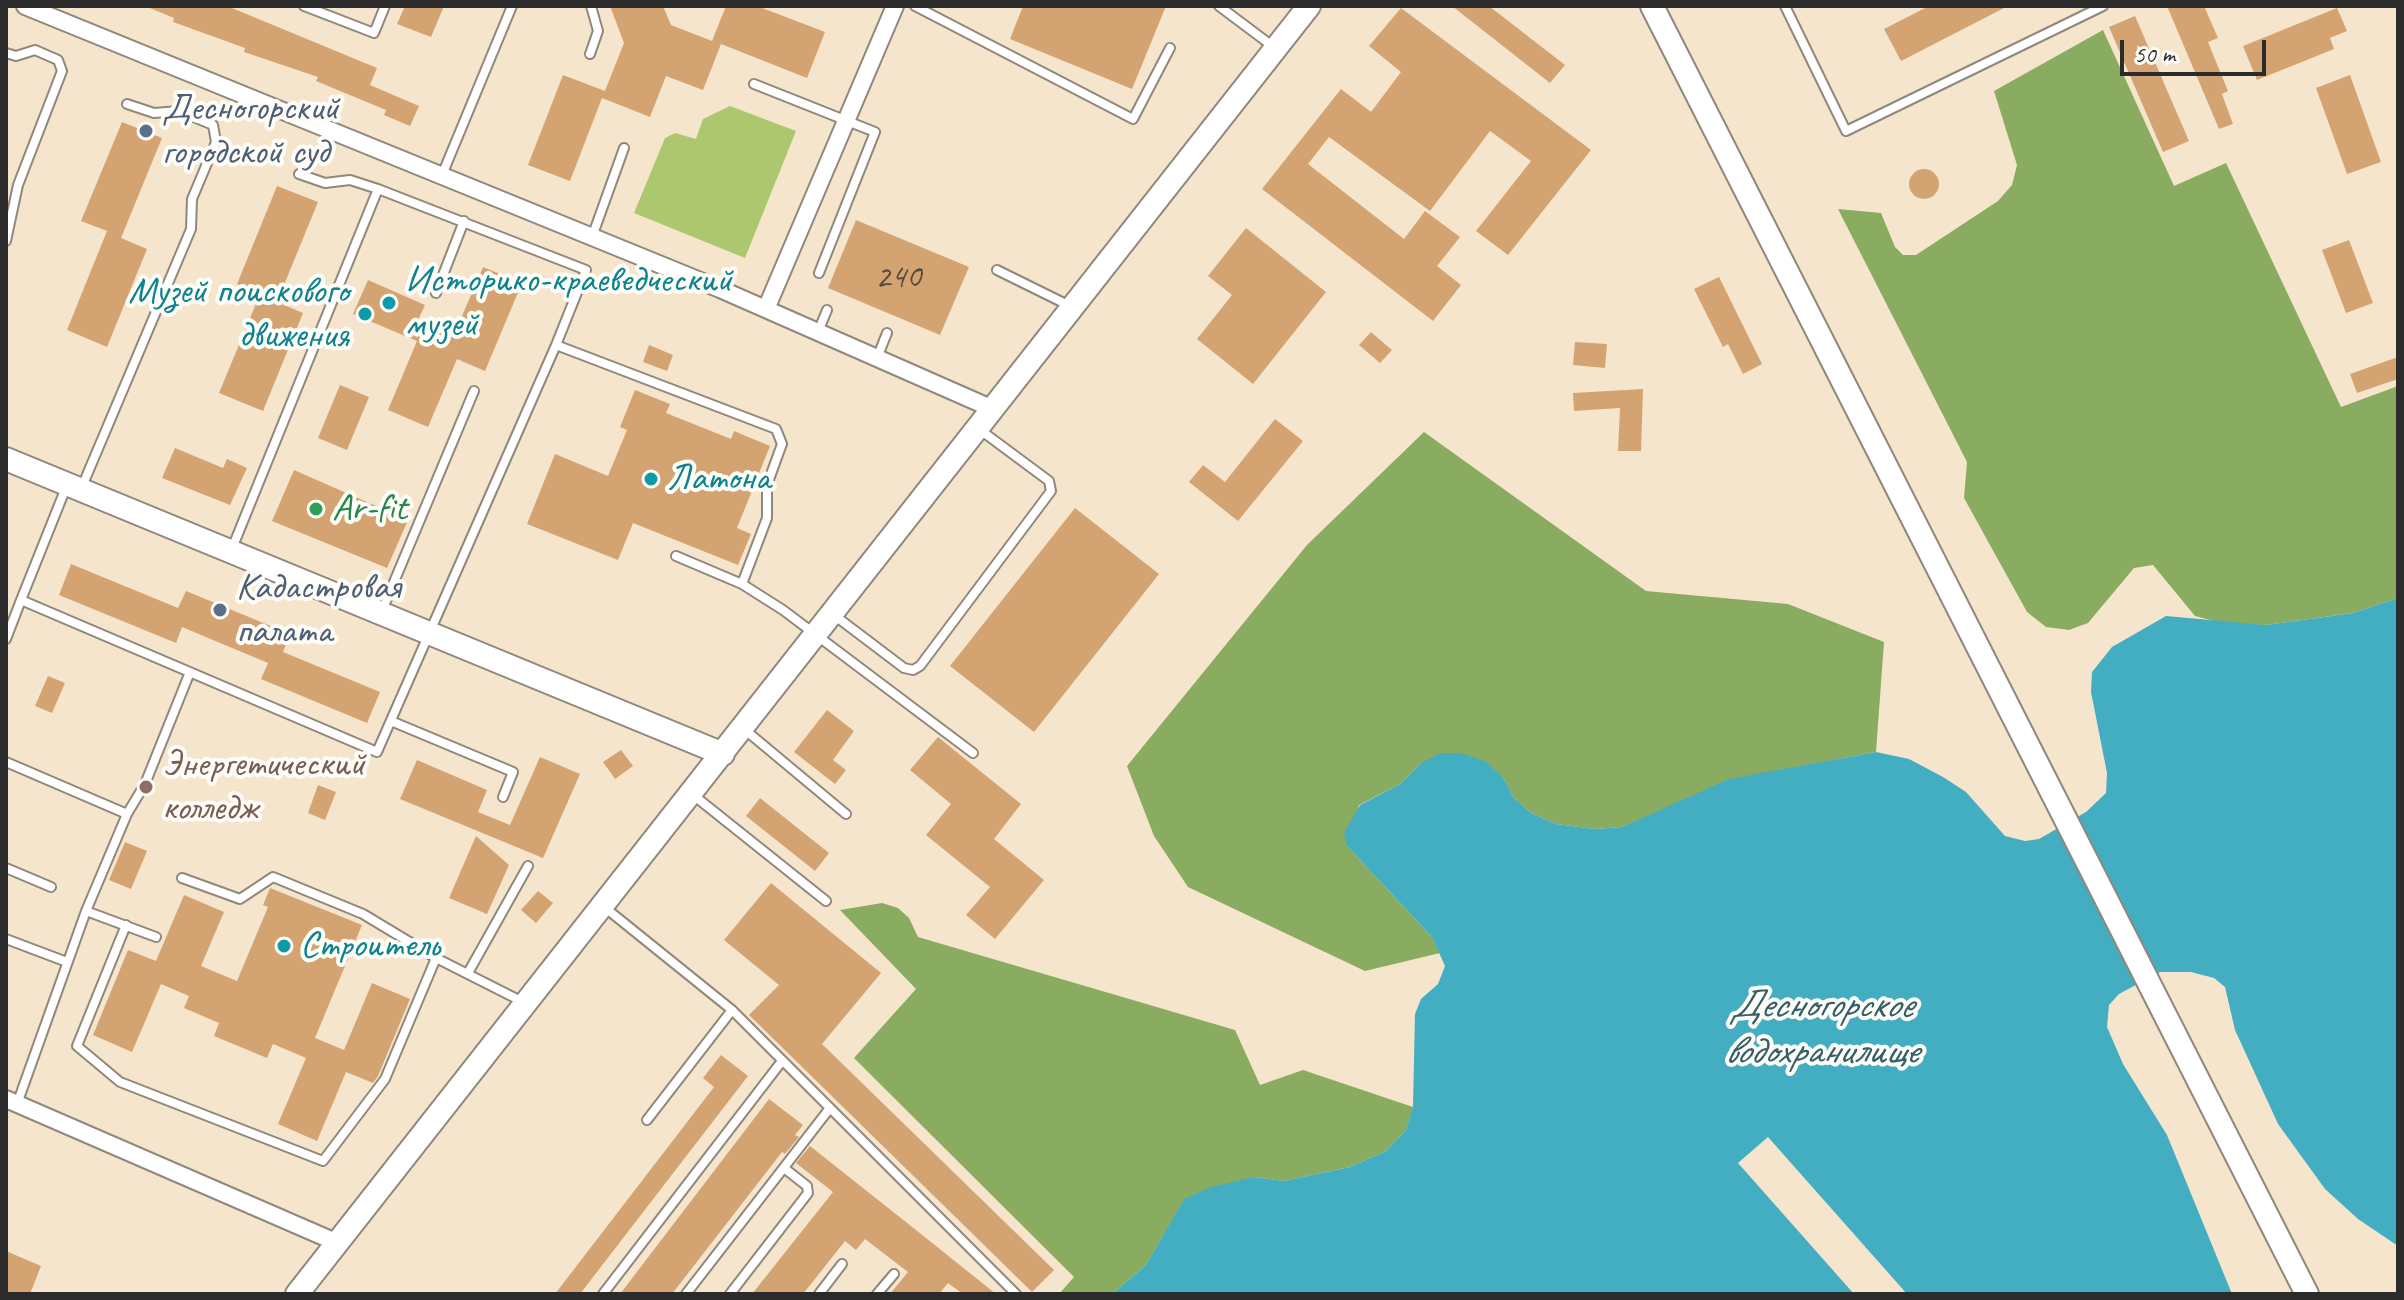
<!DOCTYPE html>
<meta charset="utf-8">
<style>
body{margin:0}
#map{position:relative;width:2404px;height:1300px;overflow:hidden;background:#f6e5cd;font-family:Caveat,sans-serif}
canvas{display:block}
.frame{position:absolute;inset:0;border:8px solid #2b2b2b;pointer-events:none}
.scale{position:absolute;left:2120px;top:40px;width:146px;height:36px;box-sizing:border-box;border:4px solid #2b2b2b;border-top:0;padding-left:10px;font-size:24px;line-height:28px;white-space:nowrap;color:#2b2b2b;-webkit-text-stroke:6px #fdfcf7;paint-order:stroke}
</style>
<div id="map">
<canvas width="2404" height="1300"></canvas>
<div class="frame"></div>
<div class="scale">50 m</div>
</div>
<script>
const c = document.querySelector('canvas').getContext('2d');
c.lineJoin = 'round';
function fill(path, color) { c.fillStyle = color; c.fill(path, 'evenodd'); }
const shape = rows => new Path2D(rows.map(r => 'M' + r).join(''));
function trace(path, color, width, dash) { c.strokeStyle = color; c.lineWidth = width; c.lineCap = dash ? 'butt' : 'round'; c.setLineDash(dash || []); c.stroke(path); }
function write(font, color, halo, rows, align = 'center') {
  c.font = font + ' Caveat,sans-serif'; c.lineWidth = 8; c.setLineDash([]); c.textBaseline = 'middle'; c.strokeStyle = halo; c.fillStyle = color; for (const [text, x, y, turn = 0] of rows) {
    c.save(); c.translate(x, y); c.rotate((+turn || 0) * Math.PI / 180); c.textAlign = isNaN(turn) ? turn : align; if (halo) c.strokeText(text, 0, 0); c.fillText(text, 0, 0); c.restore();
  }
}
const green = shape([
 [730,106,796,131,745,258,634,213,665,138,675,133,696,139,703,119]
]);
const forest = shape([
 [2103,30,2174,186,2226,163,2341,407,2398,386,2398,598,2353,613,2266,625,2222,623,2195,616,2153,565,2134,568,2088,623,2069,630,2046,627,2027,612,1964,498,1967,462,1838,209,1881,213,1895,247,1903,255,1916,255,1998,201,2012,185,2017,165,1994,91],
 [1424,432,1646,591,1788,604,1884,642,1876,752,1838,759,1651,815,1622,827,1595,829,1556,824,1531,813,1514,798,1503,777,1420,764,1400,784,1359,805,1347,846,1432,937,1440,953,1365,971,1188,887,1154,836,1127,766,1307,545],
 [882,903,898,908,909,918,918,937,1235,1030,1260,1085,1303,1070,1413,1107,1406,1130,1386,1151,1350,1167,1284,1181,1254,1177,1184,1200,1146,1265,1112,1294,1059,1294,1074,1277,854,1058,916,989,840,910]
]);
const water = shape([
 [2398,598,2398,1246,2358,1219,2325,1189,2278,1124,2235,1030,2225,987,2214,978,2191,972,2160,972,2119,994,2109,1005,2107,1027,2123,1064,2167,1135,2232,1294,1112,1294,1146,1265,1184,1199,1211,1187,1254,1177,1284,1181,1350,1167,1386,1151,1406,1130,1413,1106,1415,1014,1421,999,1438,984,1445,966,1432,937,1347,846,1344,833,1360,805,1400,784,1420,764,1440,753,1461,753,1485,761,1503,777,1514,798,1531,813,1556,824,1595,829,1622,827,1729,779,1876,752,1909,759,1943,777,1966,792,2005,836,2025,841,2039,839,2086,812,2106,793,2107,773,2091,692,2092,672,2112,647,2166,616,2266,625,2353,613]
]);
const pier = shape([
 [1768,1137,1907,1294,1854,1294,1738,1163]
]);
const building = shape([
 [145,6,227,6,377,68,370,85,419,106,410,126,384,115,386,110,316,81,318,77,244,52,245,48,173,22,174,18],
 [405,6,444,6,431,37,397,24],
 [610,6,663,6,671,25,712,41,726,6,757,6,825,32,807,78,721,44,703,90,666,76,650,117,602,98,570,181,528,165,563,75,605,91,624,43],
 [1023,6,1166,6,1132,89,1010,39],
 [1452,6,1489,6,1565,65,1550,83],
 [1929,6,2008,6,1901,61,1884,29],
 [2167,6,2204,6,2218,38,2208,42,2228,91,2222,94,2233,124,2219,129],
 [1401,8,1591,150,1508,255,1476,231,1531,161,1490,131,1430,211,1329,137,1308,164,1404,239,1425,211,1460,237,1437,266,1461,285,1433,321,1262,189,1341,89,1371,112,1401,72,1369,46],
 [2337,8,2347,31,2330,38,2334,49,2257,80,2243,46],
 [2135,16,2189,141,2163,152,2109,27],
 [2350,75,2381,162,2347,174,2316,88],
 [122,122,162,138,121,238,147,249,107,347,67,330,107,231,81,221],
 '1909 184a15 15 0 1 1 30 0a15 15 0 1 1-30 0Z',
 [277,186,318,202,277,302,303,313,263,411,219,393,260,294,237,284],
 [856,220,969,267,940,335,828,288],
 [1246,228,1326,292,1253,384,1197,339,1232,295,1208,276],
 [2349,240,2373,303,2346,313,2322,250],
 [483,267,522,283,485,371,457,359,428,427,388,410,417,341,353,314,368,280,425,305,417,322,453,337],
 [1719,277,1762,364,1743,374,1728,344,1723,347,1694,289],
 [1371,332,1392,350,1380,363,1359,345],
 [1575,342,1607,344,1605,368,1573,365],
 [649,345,673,355,667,371,643,362],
 [2398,357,2398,379,2357,393,2350,374],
 [340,385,369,397,347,450,318,438],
 [1643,389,1641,451,1618,451,1620,408,1574,411,1573,393],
 [635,390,670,404,666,413,731,439,734,431,770,446,737,528,751,534,738,565,633,523,618,560,527,524,555,454,608,476,627,430,620,427],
 [1275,419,1303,441,1238,521,1189,482,1203,465,1225,482],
 [175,448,223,468,227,459,247,468,230,505,162,478],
 [294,470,408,520,387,568,272,521],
 [1075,508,1159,574,1034,732,950,666],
 [71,564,178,608,186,591,290,634,283,652,380,692,367,723,261,679,268,663,182,627,176,643,59,595],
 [48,676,65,683,52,713,35,706],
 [827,710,854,731,833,760,846,770,835,784,794,752],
 [938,737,1021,804,994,839,1044,880,995,939,966,915,990,887,926,835,951,804,910,770],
 [621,750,633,766,615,779,603,762],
 [540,757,580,774,543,858,400,799,417,760,487,790,478,812,510,825],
 [318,785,336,792,325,820,308,813],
 [760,798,829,853,815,871,746,816],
 [476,836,509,865,487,914,449,898],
 [125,842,147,851,131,889,109,880],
 [771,883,881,973,822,1044,1054,1270,1032,1292,749,1015,779,985,724,940],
 [270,888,362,925,315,1038,344,1050,372,983,410,999,378,1076,373,1083,346,1072,317,1141,278,1124,306,1058,273,1044,267,1058,214,1036,219,1023,184,1008,189,996,161,984,132,1052,93,1035,128,950,156,961,184,895,224,912,201,966,237,981,268,907,263,905],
 [538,891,553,903,536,923,521,910],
 [721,1055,748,1076,580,1294,555,1294,714,1087,703,1078],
 [769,1099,803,1125,795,1135,799,1137,785,1154,782,1152,672,1294,620,1294],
 [810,1146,916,1230,996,1294,963,1294,948,1283,939,1294,890,1294,908,1272,865,1239,856,1250,845,1241,803,1294,752,1294,833,1192,796,1163],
 [6,1251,41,1266,30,1294,6,1294]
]);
const lane = shape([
 [304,6,374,33,385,6],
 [915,6,1133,119,1170,48],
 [1219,6,1275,48],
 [1785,6,1846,131,2103,6],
 [6,53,16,56,35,50,58,60,62,71,18,185,6,241],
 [590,54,598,31,591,6],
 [754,84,875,132,819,273],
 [442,175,512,6],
 [592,237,624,148],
 [997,270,1072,307],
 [436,293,464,221],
 [818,332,827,310],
 [556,345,776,429,782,444,767,485,767,518,742,584],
 [877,358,887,333],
 [67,485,21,600,377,752,556,345,586,270,378,189,350,180,325,183,299,174],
 [81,489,191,229,192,199,216,142,213,125,179,111,154,113,127,104],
 [231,551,378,189],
 [676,556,742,584,783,610,973,753],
 [381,613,474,391],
 [834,615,904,668,913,670,920,666,1051,491,1049,481,979,429],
 [6,639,21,600],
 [391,721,513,772,503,797],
 [744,729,846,814],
 [6,762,127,814],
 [692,794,826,901],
 [6,868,51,887],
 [182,878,240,899,273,877,363,914,436,958,525,1003],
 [603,906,732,1010,1016,1294],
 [86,911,127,814,145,784,190,672],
 [126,925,77,1046,120,1082,323,1161,385,1079,436,958],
 [6,939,67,962],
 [468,973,528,866],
 [17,1104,86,911,156,937],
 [647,1120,732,1010],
 [603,1294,782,1061],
 [686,1294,830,1108],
 [730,1294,808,1193,807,1186,784,1168],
 [819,1294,842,1264],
 [877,1294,894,1274]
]);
const street = shape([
 [25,6,720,289,993,409],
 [766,309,895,6],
 [6,1099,338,1243]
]);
const secondary = shape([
 [1652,6,2307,1294],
 [6,459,723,754],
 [297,1294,1309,6]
]);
const markers = [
 [146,131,8,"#5c6f8a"],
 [389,303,8,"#0f9aa8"],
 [365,314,8,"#0f9aa8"],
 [651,479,8,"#0f9aa8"],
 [316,509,8,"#2e9e5b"],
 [220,610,8,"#5c6f8a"],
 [146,787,8,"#8d6e63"],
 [284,946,8,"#0f9aa8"]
];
const numberNames = [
 ["240",898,278]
];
const serviceNames = [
 ["Десногорский",162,109],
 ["городской суд",162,153],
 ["Кадастровая",236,588],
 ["палата",236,632]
];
const cultureNames = [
 ["Историко-краеведческий",405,281],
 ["музей",405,325],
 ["Музей поискового",349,292,"right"],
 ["движения",349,336,"right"],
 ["Латона",667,479],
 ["Строитель",300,946]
];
const leisureNames = [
 ["Ar-fit",332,509]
];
const educationNames = [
 ["Энергетический",162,765],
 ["колледж",162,809]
];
const waterNames = [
 ["Десногорское",1821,1007],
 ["водохранилище",1821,1053]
];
fill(green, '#acc76e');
fill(forest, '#89ac61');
fill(water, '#43aec2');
fill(pier, '#f6e5cd');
fill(building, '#d3a471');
trace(lane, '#90887c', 12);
trace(street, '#90887c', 20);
trace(secondary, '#90887c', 26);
trace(lane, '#fff', 8);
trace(street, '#fff', 16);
trace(secondary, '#fff', 22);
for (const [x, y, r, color] of markers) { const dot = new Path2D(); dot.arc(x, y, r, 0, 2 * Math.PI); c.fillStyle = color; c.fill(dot); trace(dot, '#fdfcf7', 3); }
write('34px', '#55493c', null, numberNames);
write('38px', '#4e5e75', '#fdfcf7', serviceNames, 'left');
write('38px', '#0d838f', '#fdfcf7', cultureNames, 'left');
write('38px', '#27864d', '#fdfcf7', leisureNames, 'left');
write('38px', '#785e54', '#fdfcf7', educationNames, 'left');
write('italic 40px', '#355f67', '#fdfcf7', waterNames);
</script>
